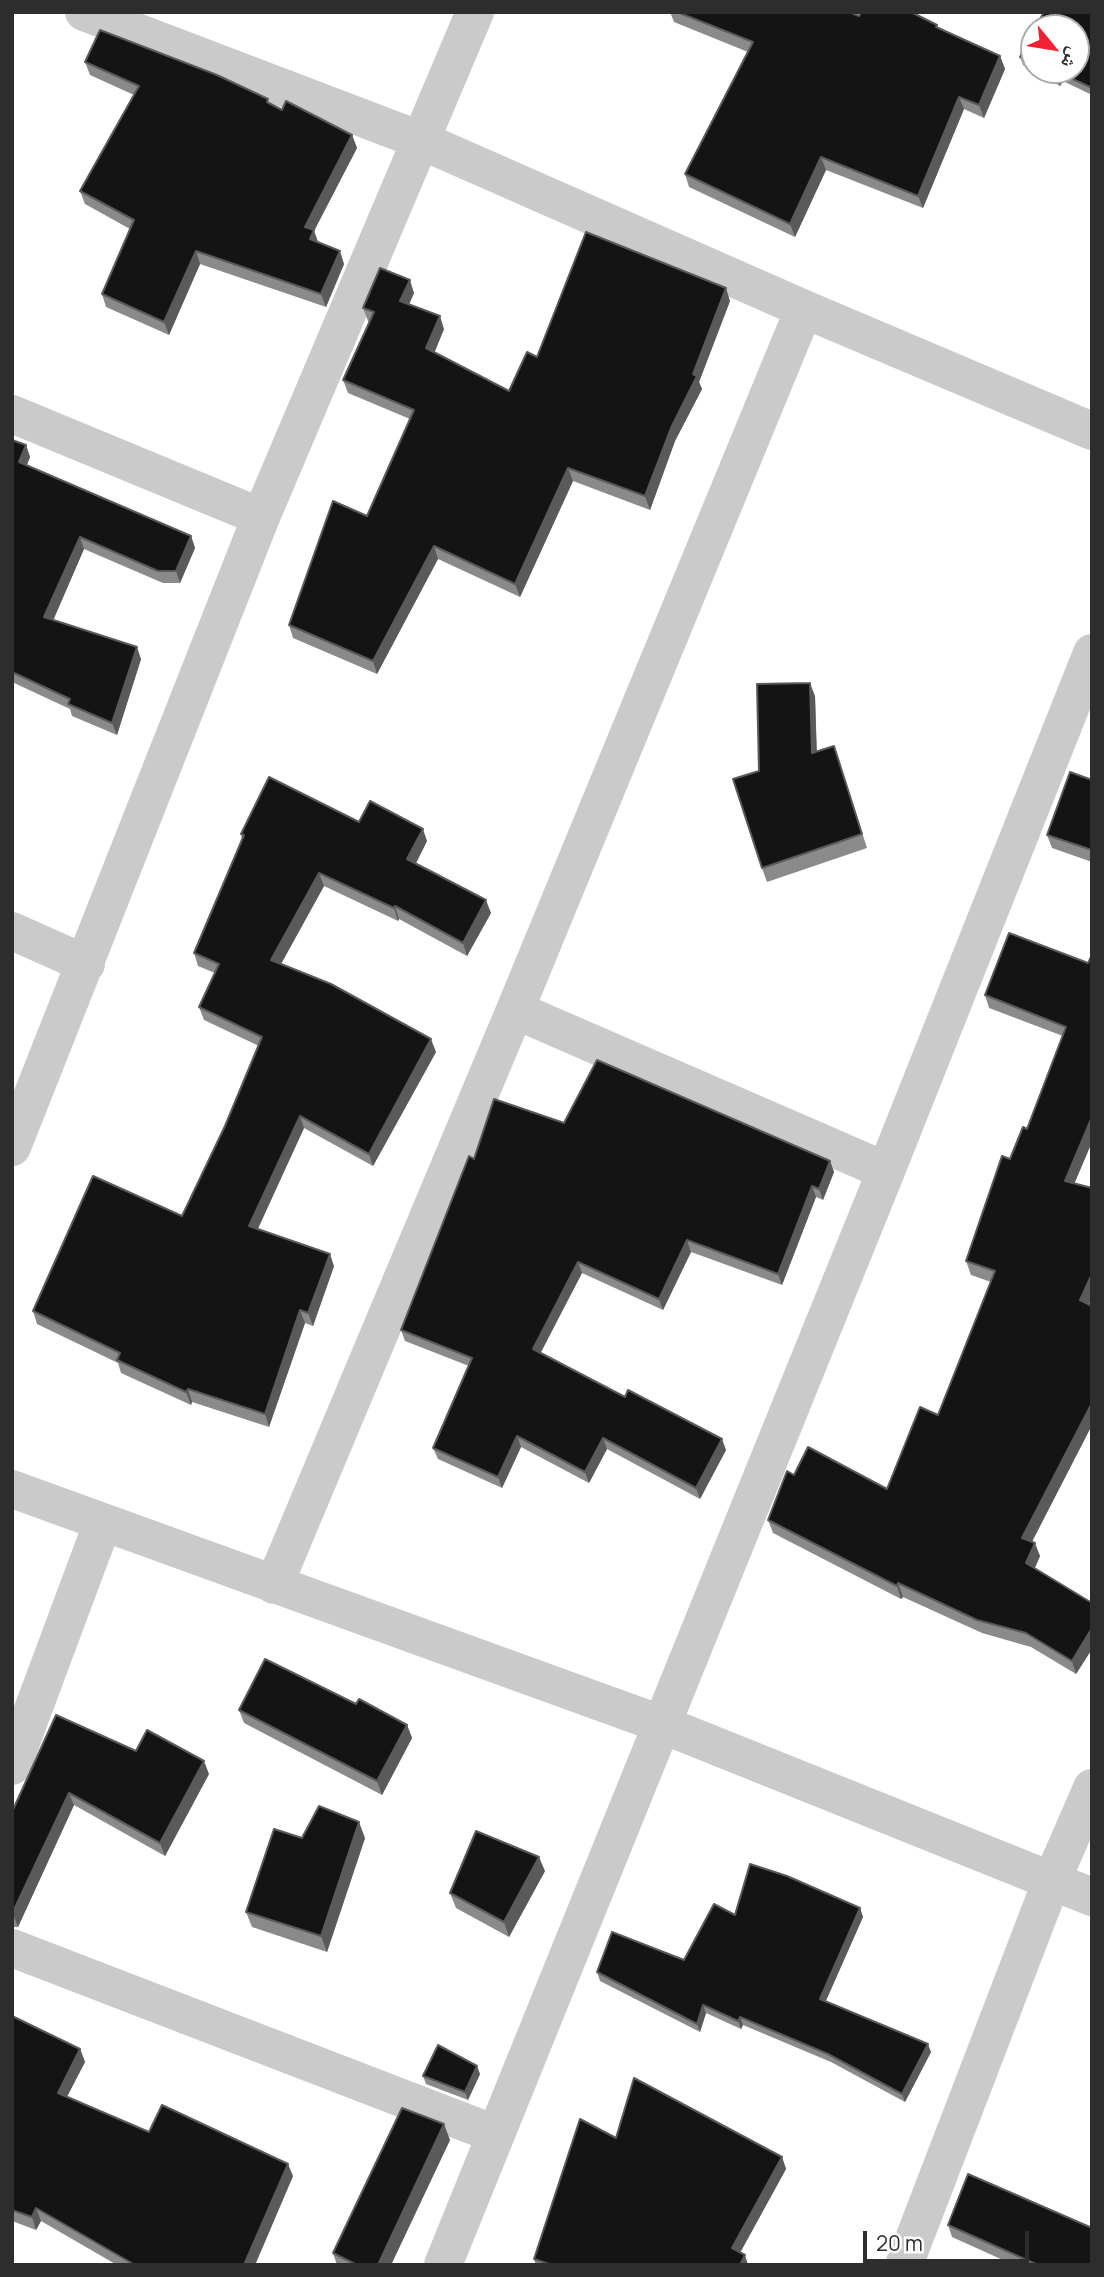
<!DOCTYPE html>
<meta charset="utf-8">
<style>
body{margin:0}
#map{position:relative;width:1104px;height:2277px;overflow:hidden;background:#fff;font-family:Manrope,"Noto Naskh Arabic",sans-serif}
canvas{display:block}
.frame{position:absolute;inset:0;border:14px solid #2d2d2d;pointer-events:none}
.north{position:absolute;left:1020px;top:14px;width:70px;height:70px;box-sizing:border-box;background:#fff;border:2px solid #ababab;border-radius:50%;rotate:120deg;font-size:19px;font-weight:700;line-height:28px;text-align:center;color:#2d2d2d}
.north::after{content:'';display:block;margin:auto;width:24px;height:32px;background:#f32133;clip-path:polygon(50% 0,100% 100%,50% 72%,0 100%)}
.scale{position:absolute;left:863px;top:2231px;width:166px;height:32px;box-sizing:border-box;border:4px solid #2d2d2d;border-top:0;padding-left:9px;font-size:21px;line-height:24px;white-space:nowrap;color:#2d2d2d;-webkit-text-stroke:5px #fff;paint-order:stroke}
</style>
<div id="map">
<canvas width="1104" height="2277"></canvas>
<div class="frame"></div>
<div class="north">ش</div>
<div class="scale">20 m</div>
</div>
<script>
const c = document.querySelector('canvas').getContext('2d');
c.lineJoin = 'round';
const shape = rows => new Path2D(rows.map(r => 'M' + r).join(''));
function trace(path, color, width, dash) { c.strokeStyle = color; c.lineWidth = width; c.lineCap = dash ? 'butt' : 'round'; c.setLineDash(dash || []); c.stroke(path); }
function fill(path, color) { c.fillStyle = color; c.fill(path, 'evenodd'); }
const street = shape([
 [84,12,420,140,804,309,1092,431],
 [12,414,261,517],
 [12,931,86,964],
 [515,1010,886,1171],
 [12,1147,261,517,475,12],
 [12,1489,661,1724,1092,1897],
 [274,1585,515,1010,804,309],
 [12,1766,103,1522],
 [12,1948,495,2134],
 [443,2265,886,1171,1092,653],
 [904,2265,1052,1880,1092,1788]
]);
const wall = shape([
 [670,12,849,12,859,16,938,28,1000,56,1005,69,984,118,964,109,923,208,826,170,795,237,689,187,685,174,748,52,674,22],
 [1092,12,1092,95,1063,81,1060,86,1023,65,1020,57,1034,31,1034,70,1076,70],
 [85,62,269,103,282,110,352,135,357,148,314,231,318,242,344,264,326,307,200,264,169,335,106,307,102,294,130,229,85,204,80,191,134,95,90,75],
 [414,293,409,304,444,329,434,353,509,391,537,357,730,301,699,382,702,389,675,441,650,510,573,481,520,597,438,559,377,674,293,638,289,625,367,516,410,419,348,393,343,380,369,322,368,321,363,308],
 [12,440,26,445,30,457,27,465,191,536,195,548,180,583,163,583,84,549,53,620,141,659,117,735,72,716,70,709,12,682],
 [815,696,817,752,839,760,867,848,767,882,762,868,759,771],
 [1092,780,1092,862,1052,848,1047,835],
 [359,822,427,841,416,863,491,913,467,956,399,919,398,921,324,886,281,964,436,1052,373,1166,304,1128,258,1229,334,1266,313,1326,305,1323,269,1427,192,1402,191,1405,121,1373,118,1363,37,1324,33,1311,182,1216,225,1126,259,1046,204,1020,199,1007,215,973,198,966,194,953,242,839,241,834],
 [1092,955,1092,1142,1074,1183,1092,1188,1092,1298,1089,1304,1092,1306,1092,1425,1032,1542,1040,1556,1035,1568,1092,1603,1092,1649,1076,1674,1031,1647,982,1633,903,1597,901,1599,773,1533,768,1520,794,1475,887,1489,938,1415,991,1282,971,1275,966,1261,1010,1159,1027,1129,1063,1036,989,1008,985,995,1088,963],
 [564,1123,830,1161,834,1172,823,1200,816,1197,782,1285,691,1252,663,1310,582,1273,540,1353,726,1450,700,1499,607,1449,589,1483,521,1447,502,1488,438,1459,433,1448,469,1366,405,1341,401,1330,474,1159],
 [356,1704,407,1725,412,1738,382,1795,244,1723,239,1710],
 [136,1751,209,1774,165,1856,74,1805,18,1927,12,1927,12,1812],
 [302,1838,365,1838,327,1952,252,1927,246,1912],
 [545,1871,509,1937,456,1908,450,1893],
 [860,1908,863,1917,826,2001,931,2052,905,2102,831,2062,743,2025,741,2029,706,2013,700,2032,600,1981,597,1972,684,1960,735,1915],
 [12,2016,80,2049,85,2062,67,2097,149,2132,293,2176,255,2265,117,2265,41,2221,36,2230,12,2221],
 [480,2074,468,2100,426,2084,423,2076],
 [616,2138,782,2157,786,2169,740,2253,748,2265,536,2265,534,2259],
 [450,2140,391,2265,337,2265,333,2253],
 [948,2225,1092,2265,1014,2265,952,2237]
]);
const shadedWall = shape([
 [1000,56,1005,69,984,118,979,105],
 [1060,73,1063,81,1060,86,1057,78],
 [959,97,964,109,923,208,918,196],
 [352,135,357,148,314,231,318,242,315,252,305,227],
 [821,157,826,170,795,237,790,224],
 [196,251,200,264,169,335,164,322],
 [340,251,344,264,326,307,321,294],
 [410,280,414,293,405,314,400,301],
 [726,288,730,301,699,382,702,389,675,441,650,510,645,496],
 [440,316,444,329,431,361,426,348],
 [26,445,30,457,23,474,19,462],
 [568,468,573,481,520,597,515,584],
 [191,536,195,548,180,583,176,571],
 [80,537,84,549,49,630,44,617],
 [434,546,438,559,377,674,373,661],
 [137,647,141,659,117,735,112,723],
 [810,683,815,696,817,767,812,753],
 [423,829,427,841,412,871,407,859],
 [319,873,324,886,276,973,271,960],
 [486,900,491,913,467,956,463,943],
 [395,906,399,919,398,921,394,908],
 [431,1039,436,1052,373,1166,369,1154],
 [300,1116,304,1128,253,1239,249,1226],
 [1092,1117,1092,1142,1070,1194,1065,1181],
 [830,1161,834,1172,823,1200,819,1189],
 [812,1186,816,1197,782,1285,778,1274],
 [687,1240,691,1252,663,1310,659,1299],
 [330,1254,334,1266,313,1326,308,1313],
 [578,1262,582,1273,537,1360,533,1349],
 [1092,1274,1092,1298,1085,1313,1080,1300],
 [300,1310,305,1323,269,1427,265,1414],
 [188,1389,192,1402,191,1405,186,1392],
 [1092,1403,1092,1425,1027,1551,1022,1538],
 [517,1436,521,1447,502,1488,498,1477],
 [603,1438,607,1449,589,1483,585,1472],
 [722,1439,726,1450,700,1499,696,1488],
 [1035,1543,1040,1556,1031,1576,1026,1563],
 [898,1583,903,1597,901,1599,897,1586],
 [1092,1628,1092,1649,1076,1674,1072,1661],
 [407,1725,412,1738,382,1795,377,1781],
 [204,1761,209,1774,165,1856,160,1843],
 [69,1793,74,1805,18,1927,13,1914],
 [359,1822,365,1838,327,1952,321,1936],
 [539,1857,545,1871,509,1937,504,1922],
 [860,1908,863,1917,823,2007,820,1999],
 [703,2005,706,2013,700,2032,697,2024],
 [740,2017,743,2025,741,2029,738,2021],
 [928,2044,931,2052,905,2102,902,2094],
 [80,2049,85,2062,62,2106,58,2093],
 [477,2066,480,2074,468,2100,465,2092],
 [444,2124,450,2140,391,2265,378,2265],
 [782,2157,786,2169,736,2260,732,2248],
 [288,2164,293,2176,255,2265,244,2265],
 [36,2208,41,2221,36,2230,32,2217],
 [745,2255,748,2265,740,2265]
]);
const building = shape([
 [677,12,849,12,859,16,861,12,911,12,937,25,936,27,1000,56,979,105,959,97,918,196,821,157,790,224,685,174,753,42,677,12],
 [1044,12,1092,12,1092,88,1060,73,1057,78,1043,70,1076,70,1076,28,1035,28,1044,12],
 [100,30,217,75,268,99,267,102,282,110,286,101,352,135,305,227,314,230,310,239,340,251,321,294,196,251,164,322,102,294,134,220,80,191,139,86,85,62,100,30],
 [1034,31,1034,65,1020,57,1034,31],
 [586,232,726,288,693,374,697,376,671,428,645,496,568,468,515,584,434,546,373,661,289,625,333,501,367,516,414,410,343,380,374,312,363,308,380,268,410,280,400,301,440,316,426,348,509,391,527,352,537,357,586,232],
 [12,440,26,445,19,462,191,536,176,571,158,571,80,537,44,617,137,647,112,723,68,704,70,699,12,672,12,440],
 [810,683,812,753,834,746,862,834,762,868,733,779,759,771,757,684,810,683],
 [1070,772,1092,780,1092,850,1047,835,1070,772],
 [269,777,359,822,370,801,423,829,407,859,486,900,463,943,395,906,394,908,319,873,271,960,331,984,431,1039,369,1154,300,1116,249,1226,330,1254,308,1313,300,1310,265,1414,188,1389,186,1392,117,1360,120,1353,33,1311,93,1176,182,1216,225,1126,262,1037,199,1007,219,964,194,953,244,835,241,834,269,777],
 [1009,933,1088,963,1092,955,1092,1117,1065,1181,1092,1188,1092,1274,1080,1300,1092,1306,1092,1403,1022,1538,1035,1543,1026,1563,1092,1603,1092,1628,1072,1661,1026,1633,977,1620,898,1583,897,1586,768,1520,787,1471,794,1475,808,1447,887,1489,920,1407,938,1415,995,1271,966,1261,1002,1156,1010,1159,1023,1127,1027,1129,1066,1027,985,995,1009,933],
 [597,1060,830,1161,819,1189,812,1186,778,1274,687,1240,659,1299,578,1262,533,1349,625,1397,628,1390,722,1439,696,1488,603,1438,585,1472,517,1436,498,1477,433,1448,472,1358,401,1330,469,1156,474,1159,494,1099,564,1123,597,1060],
 [265,1659,356,1704,359,1699,407,1725,377,1781,239,1710,265,1659],
 [56,1715,136,1751,147,1730,204,1761,160,1843,69,1793,12,1914,12,1812,56,1715],
 [319,1806,359,1822,321,1936,246,1912,274,1829,302,1838,319,1806],
 [476,1831,539,1857,504,1922,450,1893,476,1831],
 [750,1864,787,1876,860,1908,820,1999,928,2044,902,2094,828,2054,740,2017,738,2021,703,2005,697,2024,597,1972,612,1932,684,1960,714,1904,735,1915,750,1864],
 [12,2016,80,2049,58,2093,149,2132,162,2105,288,2164,244,2265,135,2265,36,2208,32,2217,12,2210,12,2016],
 [438,2045,477,2066,465,2092,423,2076,438,2045],
 [634,2078,782,2157,732,2248,745,2255,740,2265,552,2265,534,2259,580,2119,616,2138,634,2078],
 [402,2108,444,2124,378,2265,357,2265,333,2253,402,2108],
 [968,2174,1092,2228,1092,2265,1038,2265,948,2225,968,2174]
]);
trace(street, '#cacaca', 38);
fill(wall, '#8a8a8a');
fill(shadedWall, '#5a5a5a');
fill(building, '#141414');
trace(building, '#5a5a5a', 2);
</script>
